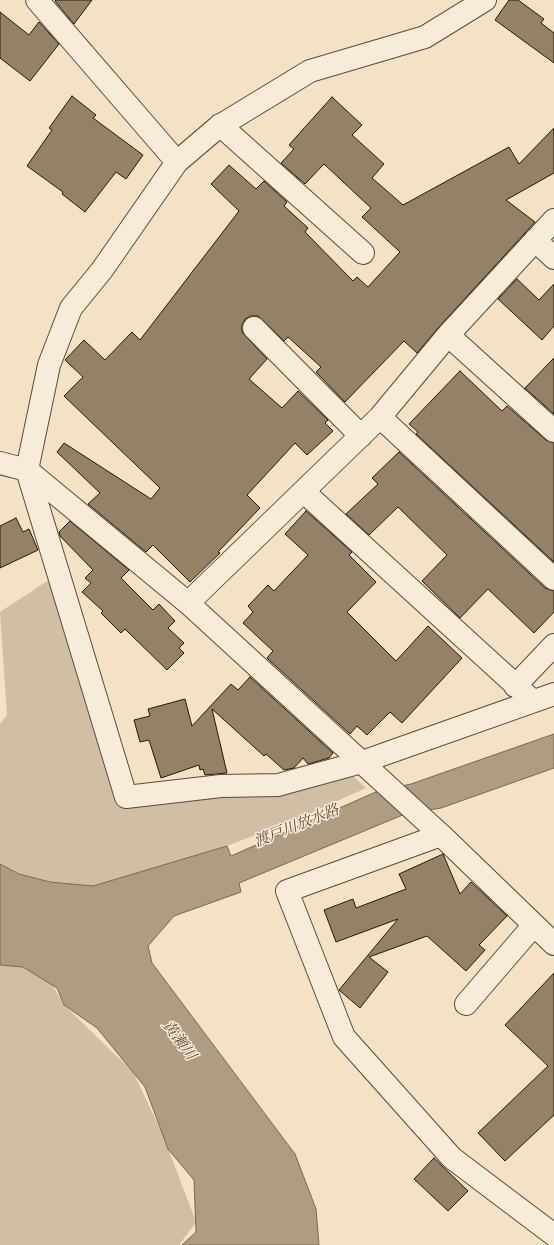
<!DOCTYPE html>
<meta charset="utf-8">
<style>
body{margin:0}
canvas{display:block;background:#f3e2c6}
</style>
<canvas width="554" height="1245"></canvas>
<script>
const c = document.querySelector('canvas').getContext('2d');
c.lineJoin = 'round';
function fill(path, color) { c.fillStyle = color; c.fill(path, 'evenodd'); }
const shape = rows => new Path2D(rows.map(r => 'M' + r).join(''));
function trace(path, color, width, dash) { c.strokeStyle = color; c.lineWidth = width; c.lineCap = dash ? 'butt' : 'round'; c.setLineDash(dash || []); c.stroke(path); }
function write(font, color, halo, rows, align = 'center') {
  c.font = font + ' "IM FELL DW Pica","Noto Serif JP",serif'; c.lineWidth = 3; c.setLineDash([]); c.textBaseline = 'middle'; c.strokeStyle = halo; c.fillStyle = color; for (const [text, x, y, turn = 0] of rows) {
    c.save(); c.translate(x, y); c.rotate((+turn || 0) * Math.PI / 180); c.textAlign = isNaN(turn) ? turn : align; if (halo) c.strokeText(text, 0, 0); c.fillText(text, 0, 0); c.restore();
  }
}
const green = shape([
 [58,574,126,797,343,767,366,788,304,816,227,846,93,886,50,882,19,874,0,864,0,724,7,715,0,612],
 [38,961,64,1005,133,1072,163,1135,196,1222,179,1245,0,1245,0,962]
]);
const water = shape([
 [554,734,554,768,441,808,405,814,239,883,241,892,174,916,148,946,152,963,295,1154,316,1209,319,1245,182,1245,196,1232,194,1180,168,1149,145,1087,97,1028,64,1005,57,988,23,967,0,965,0,864,19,874,50,882,93,886,227,846,231,856,378,791,411,784,554,734]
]);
const building = shape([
 [56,0,92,0,74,24,55,1,56,0],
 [509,0,518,0,544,19,541,23,554,33,554,63,495,20,509,0],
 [0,12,29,35,39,22,59,44,30,81,0,58,0,12],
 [72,96,96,115,93,118,143,155,126,179,116,172,85,212,62,194,63,192,27,166,52,130,49,128,72,96],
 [332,97,362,125,352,135,384,164,372,178,403,205,509,147,519,164,554,128,554,173,506,200,535,222,439,327,417,353,404,341,345,402,316,372,321,367,288,337,284,341,258,316,251,316,245,319,242,325,242,332,267,359,249,379,282,408,298,391,328,420,325,423,333,431,307,455,295,443,247,495,260,508,218,552,220,553,190,582,153,545,146,552,88,504,100,493,57,452,64,443,151,499,160,488,64,396,83,377,65,360,84,340,105,360,132,332,140,340,239,211,211,184,229,165,256,189,264,181,287,202,284,206,308,228,305,232,353,281,357,277,368,287,400,252,362,217,371,208,324,164,305,184,281,163,294,149,289,145,332,97],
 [517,279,539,300,554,284,554,326,542,340,498,299,517,279],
 [554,358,554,414,525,388,554,358],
 [460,371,502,411,507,406,546,440,554,443,554,562,416,434,418,432,409,424,460,371],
 [399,452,545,588,554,591,554,612,534,633,488,589,460,618,422,581,447,555,398,507,369,535,346,514,378,484,372,478,399,452],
 [306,511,352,552,349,555,376,582,347,612,396,661,428,626,462,658,402,723,390,712,367,735,357,726,350,734,267,658,273,651,243,623,253,612,248,606,268,585,274,591,308,555,285,534,306,511],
 [16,518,23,532,29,529,38,550,0,568,0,526,16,518],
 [70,521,129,570,121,578,153,610,159,604,175,621,168,628,184,643,179,648,184,653,167,670,125,629,121,633,101,613,103,611,82,592,91,583,85,578,93,570,60,536,59,532,70,521],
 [250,677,333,753,329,758,308,764,303,758,294,768,284,770,266,754,264,756,212,709,227,773,205,775,203,769,200,770,199,765,161,778,149,740,140,742,134,720,150,716,148,709,185,699,192,726,231,684,238,690,250,677],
 [443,854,460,894,471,882,507,916,479,945,485,950,466,971,427,936,369,957,388,972,360,1008,339,990,398,919,336,942,324,910,353,899,356,908,406,889,399,874,443,854],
 [554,973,554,1115,505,1161,478,1133,548,1066,505,1025,554,973],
 [434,1158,468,1191,448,1211,414,1179,434,1158]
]);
const minor = shape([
 [37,0,177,162],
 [485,0,425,37,310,71,218,127,177,162,102,270,71,308,49,365,27,470,126,797,221,786,278,785,362,762,554,694],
 [220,125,363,253],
 [535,240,554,258],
 [254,328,361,436],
 [448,335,554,431],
 [380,417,554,579],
 [0,463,27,470,188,603,441,835,554,944],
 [304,492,533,701],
 [188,603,380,417,448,335,554,220],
 [515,686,554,645],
 [441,835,287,891,344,1037,452,1158,554,1235],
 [466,1004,534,925]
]);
const waterNames = [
 ["渡戸川放水路",297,827,-22],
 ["黄瀬川",178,1041,53]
];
fill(green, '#d1bfa5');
fill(water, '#af9d83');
trace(water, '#7a674f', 1);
fill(building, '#938168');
trace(building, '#2b1702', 1);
trace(minor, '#5d4a33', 24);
trace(minor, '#f7ecda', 22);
write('italic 15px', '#604d36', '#f7ecda', waterNames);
</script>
